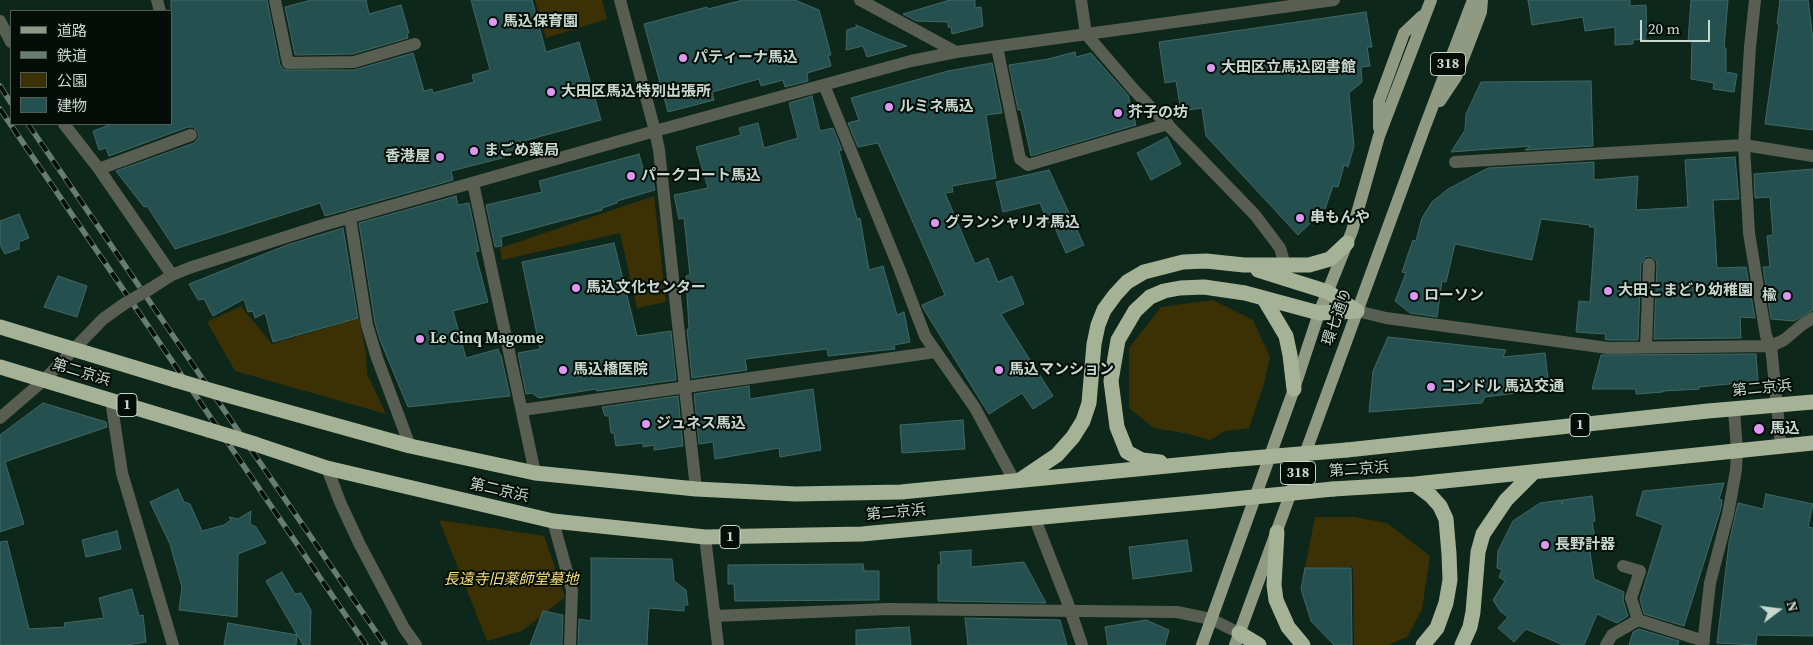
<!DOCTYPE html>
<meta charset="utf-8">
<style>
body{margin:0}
#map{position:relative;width:1813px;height:645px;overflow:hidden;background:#0d271a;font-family:"Source Serif 4","Noto Sans JP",serif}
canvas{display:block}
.legend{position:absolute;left:10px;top:10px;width:162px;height:115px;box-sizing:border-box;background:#040d08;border:1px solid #535e58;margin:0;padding:6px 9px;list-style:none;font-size:15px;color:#c9d8cf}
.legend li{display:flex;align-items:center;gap:10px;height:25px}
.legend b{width:25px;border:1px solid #535e58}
.north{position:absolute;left:1753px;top:585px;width:50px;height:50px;-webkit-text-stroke:4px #040d08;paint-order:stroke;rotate:75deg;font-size:14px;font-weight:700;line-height:20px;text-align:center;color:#c9d8cf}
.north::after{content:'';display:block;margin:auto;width:18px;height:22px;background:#c9d8cf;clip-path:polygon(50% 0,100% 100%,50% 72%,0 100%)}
.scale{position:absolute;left:1640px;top:20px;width:70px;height:22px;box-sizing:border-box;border:2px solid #c9d8cf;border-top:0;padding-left:6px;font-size:15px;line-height:18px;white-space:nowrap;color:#c9d8cf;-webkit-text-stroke:4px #040d08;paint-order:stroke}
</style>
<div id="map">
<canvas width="1813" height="645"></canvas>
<ul class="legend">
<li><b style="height:6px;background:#909a83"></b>道路</li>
<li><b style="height:6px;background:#687d71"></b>鉄道</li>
<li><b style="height:14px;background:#3c3105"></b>公園</li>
<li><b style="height:14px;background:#24514f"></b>建物</li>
</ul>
<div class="north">N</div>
<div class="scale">20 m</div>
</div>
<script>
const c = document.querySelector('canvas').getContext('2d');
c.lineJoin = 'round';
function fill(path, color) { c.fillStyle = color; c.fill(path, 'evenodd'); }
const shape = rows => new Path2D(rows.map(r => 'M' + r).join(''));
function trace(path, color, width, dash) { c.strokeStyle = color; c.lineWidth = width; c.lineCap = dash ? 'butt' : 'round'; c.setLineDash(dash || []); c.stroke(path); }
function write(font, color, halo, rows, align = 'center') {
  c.font = font + ' "Source Serif 4","Noto Sans JP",serif'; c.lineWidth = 4; c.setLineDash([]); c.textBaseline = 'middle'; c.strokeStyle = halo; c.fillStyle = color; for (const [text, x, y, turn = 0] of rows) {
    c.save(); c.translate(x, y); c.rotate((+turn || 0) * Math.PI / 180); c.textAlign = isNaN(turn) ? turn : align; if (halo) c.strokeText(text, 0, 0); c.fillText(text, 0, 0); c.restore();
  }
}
const green = shape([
 [535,0,602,0,607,19,546,38],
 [654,196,666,302,637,308,620,233,502,260,500,248],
 [1213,300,1253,320,1270,357,1264,384,1249,428,1225,431,1210,440,1189,434,1154,428,1129,408,1129,348,1161,307],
 [241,306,272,344,359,318,366,353,367,374,386,414,235,371,207,322],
 [1315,517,1354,517,1387,523,1430,556,1422,609,1407,637,1388,645,1354,645,1353,567,1305,568],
 [439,520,544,536,565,597,522,631,487,641]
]);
const building = shape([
 [171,0,267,0,280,65,284,70,354,70,413,53,424,91,432,89,433,93,474,82,472,75,490,70,471,0,532,0,546,52,579,42,601,120,516,143,518,154,451,171,453,180,325,216,320,203,175,249,147,206,144,207,116,171,194,143,199,137,198,132,193,127,188,127,109,156,106,148,99,150,93,131,112,124,171,124,171,0],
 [311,0,366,0,369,14,401,5,409,33,407,34,408,38,353,54,295,55,285,7,311,0],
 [743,0,795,0,819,10,831,55,828,55,831,66,807,73,808,81,785,87,783,80,761,86,759,79,712,92,714,100,668,112,644,24,707,7,708,9,743,0],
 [950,0,975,0,975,8,981,7,983,26,952,34,951,27,948,27,948,22,916,21,903,14,950,0],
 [1528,0,1630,0,1630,6,1646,5,1647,39,1633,40,1633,44,1615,45,1615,27,1585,31,1583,17,1532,25,1528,0],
 [1691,0,1728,0,1724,48,1726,48,1726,72,1737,74,1734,92,1713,89,1714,83,1691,79,1692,42,1688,41,1691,0],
 [1780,0,1808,0,1813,39,1813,130,1765,124,1779,24,1777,24,1780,0],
 [1366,12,1372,47,1367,47,1370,66,1361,67,1362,82,1349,93,1354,146,1348,167,1344,165,1338,187,1333,186,1325,209,1298,235,1206,136,1202,108,1181,111,1176,81,1165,83,1159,42,1366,12],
 [856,25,888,39,907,46,867,57,863,46,846,50,847,30,857,27,856,25],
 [1075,52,1076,57,1091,53,1128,95,1136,125,1031,156,1021,110,1018,110,1009,65,1048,59,1075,52],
 [992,63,1002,113,986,115,996,178,952,186,953,192,945,193,975,264,988,258,998,282,1012,276,1024,304,1001,314,1053,396,1033,409,1022,393,989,414,923,308,922,305,945,295,878,143,858,147,848,123,859,120,851,98,948,71,992,63],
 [1591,81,1593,146,1525,150,1531,146,1451,152,1465,130,1466,114,1481,82,1591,81],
 [812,96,820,131,833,128,842,150,839,151,857,219,860,218,869,270,883,266,897,315,904,312,910,342,894,345,895,349,828,356,827,349,745,359,747,370,692,378,687,329,689,329,686,276,690,275,684,218,679,219,674,195,708,188,696,147,741,135,739,128,758,123,764,148,798,138,789,103,812,96],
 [1167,137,1181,164,1151,180,1137,153,1167,137],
 [639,154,644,172,650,170,655,190,617,201,617,203,602,208,602,210,501,237,502,246,495,247,486,205,542,192,539,181,639,154],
 [1735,157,1739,199,1713,200,1717,268,1746,267,1755,318,1740,317,1741,338,1654,339,1657,264,1656,260,1650,256,1645,257,1641,264,1638,340,1608,340,1605,339,1606,334,1576,332,1579,301,1590,302,1595,227,1589,227,1590,225,1541,219,1532,260,1455,244,1446,282,1442,281,1437,317,1410,313,1395,301,1406,273,1402,272,1413,240,1416,241,1422,218,1432,202,1448,189,1488,168,1594,162,1594,180,1638,176,1636,210,1688,207,1685,160,1735,157],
 [1813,169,1813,310,1794,321,1771,319,1763,267,1770,267,1767,236,1773,235,1770,197,1755,198,1754,174,1813,169],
 [1049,170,1084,245,1066,253,1052,221,1048,223,1040,203,1003,212,996,182,1049,170],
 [456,196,458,205,469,203,479,251,475,252,488,302,453,311,466,358,498,349,500,355,501,355,510,396,408,407,380,340,375,323,359,223,456,196],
 [19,214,29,238,19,242,19,249,5,254,0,245,0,221,19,214],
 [343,228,358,318,273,342,265,313,255,318,253,311,248,312,244,299,213,316,204,299,198,300,189,284,287,245,343,228],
 [614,243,637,336,671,331,676,380,597,391,596,389,539,398,532,393,526,394,518,353,540,349,522,262,614,243],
 [58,276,87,286,77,317,44,307,58,276],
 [1388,337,1506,350,1503,357,1545,353,1549,389,1485,397,1482,403,1369,412,1373,371,1388,337],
 [1756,354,1758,381,1699,387,1699,389,1663,391,1663,392,1636,394,1636,389,1592,389,1601,355,1756,354],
 [749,386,750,399,813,389,821,450,780,457,779,448,715,459,713,442,699,444,694,394,749,386],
 [678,396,683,446,654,450,654,445,643,447,643,443,616,446,614,433,611,433,609,416,605,416,602,407,678,396],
 [43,403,106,422,107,427,4,462,5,462,24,524,0,532,0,435,43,403],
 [963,420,965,449,902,453,900,425,963,420],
 [1724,483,1719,499,1722,500,1721,508,1684,626,1644,614,1640,599,1663,525,1636,515,1643,491,1724,483],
 [178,489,184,502,190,504,202,531,224,525,231,520,229,517,238,519,251,511,250,524,256,527,266,543,238,554,237,617,179,610,182,587,170,544,150,502,178,489],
 [1766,494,1813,504,1808,527,1813,528,1813,636,1757,635,1756,645,1717,643,1729,543,1738,503,1763,509,1766,494],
 [1592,496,1595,521,1592,522,1595,538,1588,538,1594,579,1624,592,1623,600,1628,616,1617,623,1597,614,1584,645,1563,645,1526,629,1514,642,1498,628,1508,617,1500,611,1493,600,1505,581,1499,577,1502,570,1497,568,1498,551,1513,521,1540,503,1562,500,1562,504,1563,500,1592,496],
 [117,531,121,549,86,557,82,540,117,531],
 [1187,540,1192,571,1133,579,1129,547,1187,540],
 [7,541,29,629,65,627,64,623,104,618,99,598,132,589,139,616,143,615,146,642,127,645,0,645,0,542,7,541],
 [971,550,971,567,1024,562,1046,603,938,601,938,565,941,565,940,552,971,550],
 [591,558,672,559,674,581,686,590,688,605,684,605,684,611,649,608,647,645,578,645,579,619,591,621,591,558],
 [863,564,864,571,879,571,879,600,735,601,734,584,728,584,728,565,863,564],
 [1305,568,1351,568,1352,645,1334,645,1311,621,1301,589,1305,568],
 [282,572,295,594,301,593,311,610,310,645,303,645,266,581,282,572],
 [543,611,563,615,562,645,530,645,543,611],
 [965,618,1060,620,1067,645,968,645,965,618],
 [1146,620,1169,630,1165,645,1108,645,1105,627,1146,620],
 [228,623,297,635,296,645,224,645,228,623],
 [909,627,911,645,856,645,856,630,909,627],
 [1639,629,1679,641,1678,645,1629,645,1633,632,1639,629]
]);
const minor = shape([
 [157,0,160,11],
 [275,0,288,63,354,62,415,44],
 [620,0,655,131,659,150,696,489],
 [860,0,956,52],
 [1081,0,1086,34,1135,91,1255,215,1280,248,1285,265],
 [1755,0,1750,47,1744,145,1749,233,1766,336,1771,346,1781,446],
 [0,21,11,42],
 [997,47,1020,159,1028,165,1168,124],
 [824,85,899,268,925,336,975,408,1015,482],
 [64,124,99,169,172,275],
 [1455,162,1744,145,1813,156],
 [99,169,191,135],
 [473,183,535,473],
 [350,217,367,325,377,358,410,446],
 [150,289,172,275,189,268,320,226,655,131,911,61,956,52,1334,0],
 [1357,311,1386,318,1608,348,1771,346,1784,340,1803,324,1813,318],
 [1646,347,1649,264],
 [111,400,122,473,173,645],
 [522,410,936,352],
 [0,418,44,380,103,319,124,304],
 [327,468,340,502,359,543,404,628,416,645],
 [1035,519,1067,601,1082,645],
 [553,521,572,590,570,645],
 [705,537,718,645],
 [714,616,887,609,1177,612,1211,619,1239,633],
 [1638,620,1704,641],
 [1606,645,1612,635,1638,620,1631,598,1640,571,1623,566],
 [1703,645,1710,583,1728,514,1736,470,1737,451,1734,409]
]);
const major = shape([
 [1440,101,1456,77,1481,12,1482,0],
 [1379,128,1379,101,1404,33,1422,16],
 [1202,645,1294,389,1319,313,1352,231,1379,136,1431,0],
 [1235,645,1424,129,1473,0]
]);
const highway = shape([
 [1258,270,1328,292,1357,311],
 [1264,299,1286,336,1290,355,1294,389],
 [0,327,175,380],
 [0,367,209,430],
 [223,394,410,446,535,473,696,489,796,494,901,492,1229,460],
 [255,444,327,468,553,521,705,537,862,534,1214,501],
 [1347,450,1708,411,1813,402],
 [1160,462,1142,460,1127,452,1117,427,1111,381,1118,340,1135,311,1150,297,1164,291,1180,288,1204,287,1245,293,1319,313,1357,311],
 [1020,480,1057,455,1073,437,1083,421,1089,403,1094,344,1098,325,1104,310,1115,295,1127,282,1144,272,1183,262,1206,261,1244,265,1309,265,1330,259,1347,243],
 [1415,484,1431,496,1440,506,1446,519,1449,554,1450,580,1446,603,1437,628,1423,645],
 [1333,489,1415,484,1813,443],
 [1277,532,1274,585,1276,600,1288,627,1303,645],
 [1239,633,1259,645],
 [1462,645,1470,627,1473,612,1478,552,1483,534,1506,500,1534,472]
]);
const rail = shape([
 [0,86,11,103],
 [0,109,366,645],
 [28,124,385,645]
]);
const minorBridge = shape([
 [124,304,150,289]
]);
const highwayBridge = shape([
 [175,380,223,394],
 [209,430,255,444],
 [1229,460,1347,450],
 [1214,501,1333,489]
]);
const markers = [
 [493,22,5,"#df98f2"],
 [683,58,5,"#df98f2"],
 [1211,68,5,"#df98f2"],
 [551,92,5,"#df98f2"],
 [889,107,5,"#df98f2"],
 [1118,113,5,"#df98f2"],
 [474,151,5,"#df98f2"],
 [440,157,5,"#df98f2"],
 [631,176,5,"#df98f2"],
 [1300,218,5,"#df98f2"],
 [935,223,5,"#df98f2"],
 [576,288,5,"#df98f2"],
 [1608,291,5,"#df98f2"],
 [1414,296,5,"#df98f2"],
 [1787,296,5,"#df98f2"],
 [420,339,5,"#df98f2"],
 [563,370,5,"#df98f2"],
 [999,370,5,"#df98f2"],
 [1431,387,5,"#df98f2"],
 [646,424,5,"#df98f2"],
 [1759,429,6,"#df98f2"],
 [1545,545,5,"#df98f2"]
];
const shields = [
 [1448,64,35],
 [127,405,20],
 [1580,425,20],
 [1298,473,35],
 [730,537,20]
];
const shieldNames = [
 ["318",1448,64],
 ["1",127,405],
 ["1",1580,425],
 ["318",1298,473],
 ["1",730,537]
];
const poiNames = [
 ["馬込保育園",503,22],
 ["パティーナ馬込",693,58],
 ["大田区立馬込図書館",1221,68],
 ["大田区馬込特別出張所",561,92],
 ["ルミネ馬込",899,107],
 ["芥子の坊",1128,113],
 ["まごめ薬局",484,151],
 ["香港屋",430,157,"right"],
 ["パークコート馬込",641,176],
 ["串もんや",1310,218],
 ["グランシャリオ馬込",945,223],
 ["馬込文化センター",586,288],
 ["大田こまどり幼稚園",1618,291],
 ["ローソン",1424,296],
 ["楡",1777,296,"right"],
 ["Le Cinq Magome",430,339],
 ["馬込橋医院",573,370],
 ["馬込マンション",1009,370],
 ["コンドル 馬込交通",1441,387],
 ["ジュネス馬込",656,424],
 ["馬込",1770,429],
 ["長野計器",1555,545]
];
const streetNames = [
 ["環七通り",1338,317,-70],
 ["第二京浜",81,373,17],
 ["第二京浜",1762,389,-5],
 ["第二京浜",1359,470,-4],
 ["第二京浜",499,491,13],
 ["第二京浜",896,513,-5]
];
const parkNames = [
 ["長遠寺旧薬師堂墓地",511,580]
];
fill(green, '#3c3105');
fill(building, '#24514f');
trace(building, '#436765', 1);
trace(minor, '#595e52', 12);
trace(major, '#909a83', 12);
trace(highway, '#a6b296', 15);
trace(rail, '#687d71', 5.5);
trace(rail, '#040d08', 4, [11]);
trace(minorBridge, '#595e52', 12);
trace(highwayBridge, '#a6b296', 15);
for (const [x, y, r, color] of markers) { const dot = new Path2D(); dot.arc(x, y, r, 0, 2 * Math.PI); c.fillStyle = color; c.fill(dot); trace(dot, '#040d08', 2); }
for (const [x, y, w] of shields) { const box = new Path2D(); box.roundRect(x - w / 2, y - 11.5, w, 23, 4); c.fillStyle = '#040d08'; c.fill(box); trace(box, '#c9d8cf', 1); }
write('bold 14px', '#c9d8cf', null, shieldNames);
write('bold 15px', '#c9d8cf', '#040d08', poiNames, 'left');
write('15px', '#c9d8cf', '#040d08', streetNames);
write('italic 15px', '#f9dd7a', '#040d08', parkNames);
</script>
